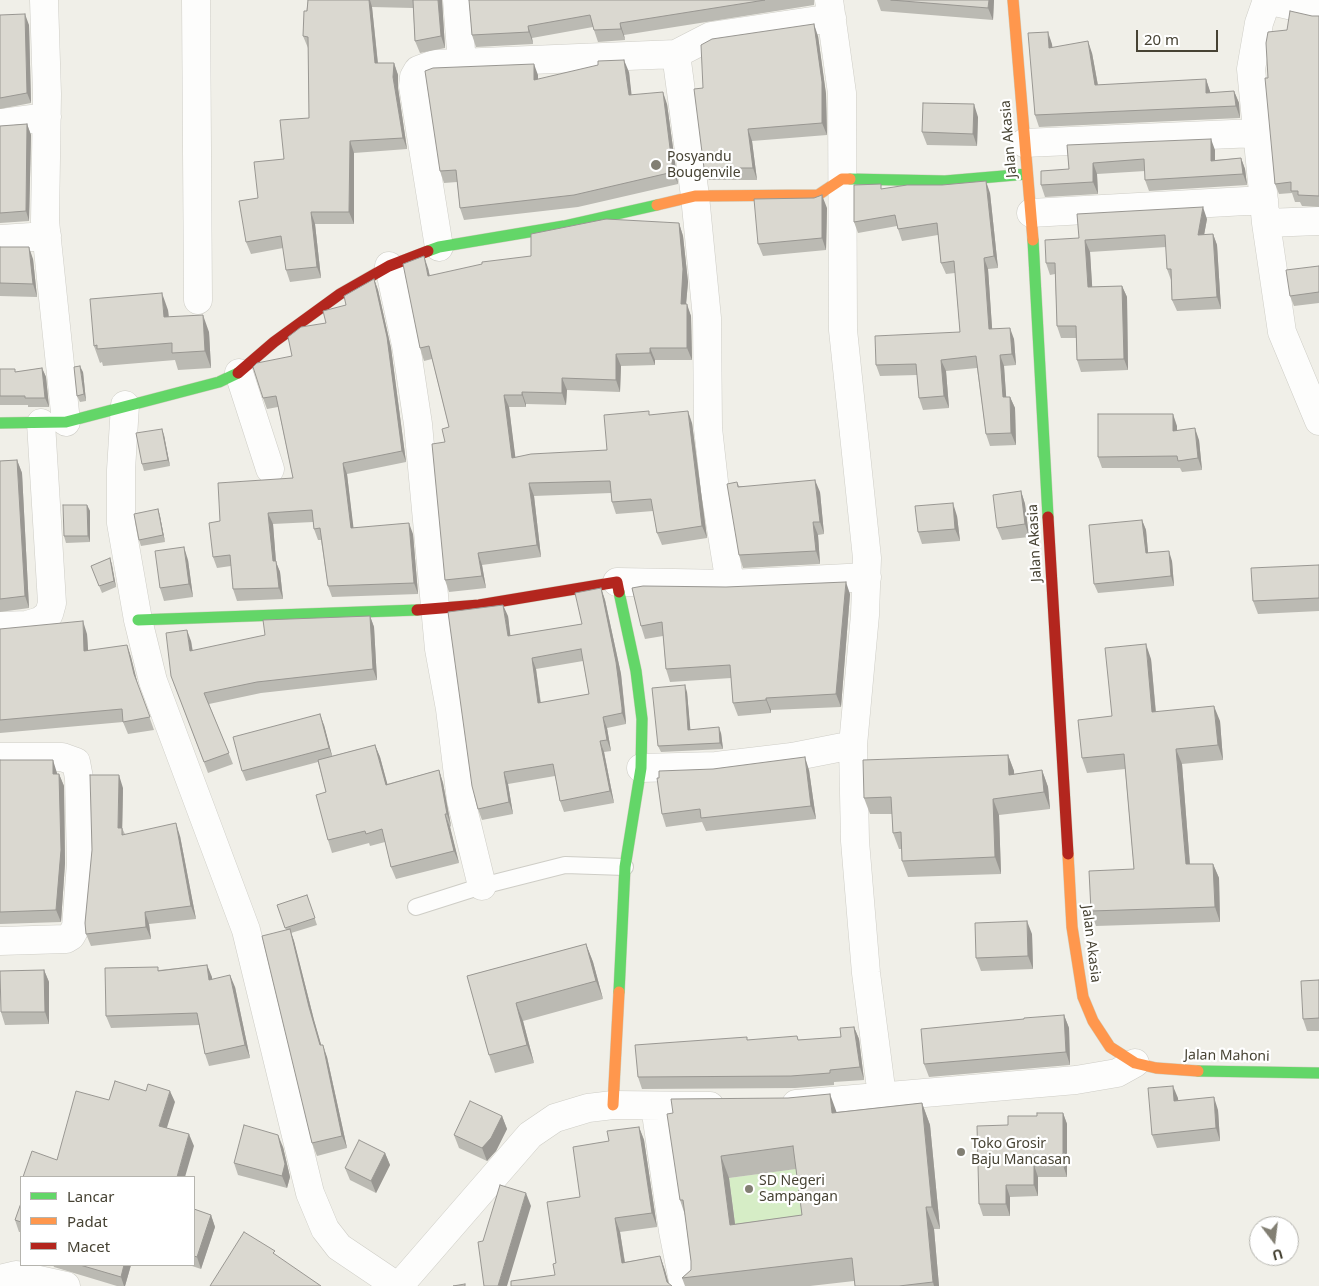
<!DOCTYPE html>
<style>
body{margin:0}
#map{position:relative;width:1319px;height:1286px;overflow:hidden;background:#f0efe8;font-family:"Noto Sans",sans-serif}
canvas{display:block}
.legend{position:absolute;left:20px;top:1176px;width:175px;height:90px;box-sizing:border-box;background:#fff;border:1px solid #b5b4ae;margin:0;padding:6px 9px;list-style:none;font-size:15px;color:#474334}
.legend li{display:flex;align-items:center;gap:10px;height:25px}
.legend b{width:25px;border:1px solid #b5b4ae}
.north{position:absolute;left:1249px;top:1216px;width:50px;height:50px;box-sizing:border-box;background:#fff;border:1px solid #b5b4ae;border-radius:50%;rotate:165deg;font-size:14px;font-weight:700;line-height:20px;text-align:center;color:#474334}
.north::after{content:'';display:block;margin:auto;width:18px;height:22px;background:#827f73;clip-path:polygon(50% 0,100% 100%,50% 72%,0 100%)}
.scale{position:absolute;left:1136px;top:30px;width:82px;height:22px;box-sizing:border-box;border:2px solid #474334;border-top:0;padding-left:6px;font-size:15px;line-height:18px;white-space:nowrap;color:#474334;-webkit-text-stroke:4px #fff;paint-order:stroke}
</style>
<div id="map">
<canvas width="1319" height="1286"></canvas>
<ul class="legend">
<li><b style="height:6px;background:#63d668"></b>Lancar</li>
<li><b style="height:6px;background:#ff974d"></b>Padat</li>
<li><b style="height:6px;background:#b3261e"></b>Macet</li>
</ul>
<div class="north">U</div>
<div class="scale">20 m</div>
</div>
<script>
const c = document.querySelector('canvas').getContext('2d');
c.lineJoin = 'round';
function fill(path, color) { c.fillStyle = color; c.fill(path, 'evenodd'); }
const shape = rows => new Path2D(rows.map(r => 'M' + r).join(''));
function trace(path, color, width, dash) { c.strokeStyle = color; c.lineWidth = width; c.lineCap = dash ? 'butt' : 'round'; c.setLineDash(dash || []); c.stroke(path); }
function write(font, color, halo, rows, align = 'center') {
  c.font = font + ' "Noto Sans",sans-serif'; c.lineWidth = 4.5; c.setLineDash([]); c.textBaseline = 'middle'; c.strokeStyle = halo; c.fillStyle = color; for (const [text, x, y, turn = 0] of rows) {
    c.save(); c.translate(x, y); c.rotate((+turn || 0) * Math.PI / 180); c.textAlign = isNaN(turn) ? turn : align; if (halo) c.strokeText(text, 0, 0); c.fillText(text, 0, 0); c.restore();
  }
}
const green = shape([
 [801,1168,810,1237,738,1247,729,1178]
]);
const lane = shape([
 [416,907,482,886,565,865,625,867]
]);
const street = shape([
 [44,0,47,94,45,221,66,422],
 [196,0,198,300],
 [457,0,462,63],
 [1267,0,1259,23,1251,69,1266,223,1282,332,1319,421],
 [1267,0,1319,12],
 [676,54,711,36,832,18],
 [0,123,47,117],
 [1024,143,1256,133],
 [1031,213,1264,200],
 [1266,223,1319,221],
 [0,239,47,236],
 [439,247,413,86,414,77,418,70,434,64,676,54,695,196,707,318,708,428,715,491,730,584],
 [389,266,406,345,418,424,439,649,450,709,461,800,482,886],
 [239,373,270,469],
 [125,405,121,470,121,523,138,620,153,681,246,930,310,1193,325,1229,339,1247,397,1286],
 [617,582,730,584,867,577],
 [0,626,27,625,40,621,49,614,52,603,41,423],
 [853,745,855,841,866,973,882,1096],
 [0,757,62,757,76,762,79,778,81,863,76,927,71,936,66,939,0,941],
 [641,768,716,766,792,757,853,745,865,615,867,558,843,330,842,93,829,0],
 [796,1104,1076,1080,1117,1073,1135,1063],
 [655,1106,673,1231,684,1286],
 [0,1279,16,1275,66,1286],
 [399,1286,530,1135,555,1118,588,1108,613,1105,710,1106]
]);
const fast = shape([
 [850,179,945,181,1027,174],
 [1033,240,1048,517],
 [428,251,439,247,564,226,657,205],
 [0,423,66,422,219,382,238,373],
 [138,620,417,610],
 [619,992,625,867,641,768,642,719,636,671,619,592],
 [1198,1071,1319,1073]
]);
const slow = shape([
 [1013,0,1033,240],
 [657,205,695,196,818,195,842,179,850,179],
 [1068,854,1072,927,1083,997,1093,1021,1110,1047,1135,1063,1156,1068,1198,1071],
 [613,1105,619,992]
]);
const jam = shape([
 [238,373,274,342,340,294,389,266,428,251],
 [1048,517,1068,854],
 [417,610,479,605,617,582,619,592]
]);
const wall = shape([
 [308,0,442,0,445,48,420,53,415,41,413,8,372,7,378,63,394,63,398,75,398,88,407,149,354,153,354,224,315,224,321,278,290,282,286,270,283,248,251,254,246,242,258,198,284,159,309,118,308,48,303,36],
 [469,0,814,0,814,5,624,35,625,40,598,42,593,27,532,38,533,44,476,47,472,35],
 [877,0,994,0,993,20,881,11],
 [0,15,29,25,31,103,0,109],
 [1312,16,1319,16,1319,207,1302,206,1300,202,1295,202,1292,193,1279,194,1275,184,1268,78,1287,30],
 [818,36,826,94,827,135,752,141,757,180,709,180,704,168,703,88],
 [1052,44,1052,47,1092,53,1098,85,1206,79,1210,93,1234,91,1239,103,1240,118,1039,127,1035,115],
 [629,72,631,95,667,104,678,184,578,207,464,220,460,208,457,182,444,183,440,171,538,75,538,79],
 [978,117,977,146,927,145,922,132],
 [27,124,31,135,29,221,0,223,0,126],
 [1067,145,1215,150,1215,160,1241,158,1245,169,1247,185,1149,191,1145,180,1145,171,1097,174,1098,194,1045,197,1041,185,1069,169],
 [882,189,990,193,998,268,988,269,992,329,1014,339,1016,365,1004,366,1006,397,1010,397,1015,408,1016,445,990,446,986,434,977,368,946,371,949,408,923,410,919,398,917,375,880,376,876,365,960,332,955,273,946,274,941,263,938,235,902,241,897,226,858,233,854,222],
 [827,208,826,250,763,256,758,244],
 [1207,219,1204,235,1213,234,1217,245,1221,309,1177,311,1172,300,1171,280,1167,269,1166,247,1090,252,1092,287,1122,286,1127,297,1128,370,1081,372,1077,360,1076,338,1061,338,1057,326,1055,274,1050,275,1046,263,1079,238],
 [679,223,683,236,688,282,686,304,691,316,692,360,655,360,655,365,621,366,620,392,567,390,566,405,526,404,526,407,509,407,515,457,607,450,651,415,692,423,707,538,662,545,657,533,653,511,616,514,612,502,611,493,534,496,541,557,482,565,486,588,449,592,445,580,445,442,449,427,432,359,424,361,420,348,428,268,430,276,531,256],
 [0,247,33,259,37,297,0,296],
 [1319,266,1319,303,1294,306,1290,296],
 [374,279,378,290,391,348,406,462,347,474,353,528,413,534,418,594,332,597,328,586,321,540,318,540,314,529,313,522,273,524,276,562,280,572,283,599,237,601,233,589,231,566,217,568,213,557,220,521,293,478,278,407,267,409,263,398,292,356,326,323],
 [168,310,169,317,209,332,211,368,178,370,175,360,103,366,102,362,100,363,94,346],
 [42,368,46,377,49,407,28,407,28,405,0,405,0,369,16,372],
 [83,372,86,401,80,402,77,396],
 [1177,426,1177,430,1199,440,1202,470,1182,472,1180,468,1102,468,1098,457],
 [164,435,170,466,144,471,142,464],
 [17,460,22,473,29,608,0,612,0,461],
 [737,482,739,486,820,492,824,534,818,535,820,564,743,568,739,555],
 [1021,491,1025,504,1029,537,1002,540,997,528],
 [87,505,90,511,90,542,66,543,64,536],
 [158,509,160,516,165,542,141,546,139,540],
 [957,516,960,541,922,544,918,532],
 [1142,520,1146,530,1148,553,1172,561,1174,586,1098,593,1094,584],
 [110,558,112,565,116,587,102,593,91,566],
 [188,560,193,597,164,601,160,588],
 [1319,565,1319,611,1258,614,1253,601],
 [601,588,605,600,621,674,626,720,626,724,607,728,611,751,604,752,614,803,564,812,560,801,555,776,508,784,513,814,482,820,478,809,508,616,510,636,582,624],
 [583,661,589,694,541,703,536,669],
 [632,588,850,594,841,707,771,710,771,713,738,716,733,703,731,678,670,682,666,669,663,636,645,639,641,626],
 [370,616,374,627,377,680,261,693,209,704,233,764,208,773,171,676,191,641,193,651],
 [0,629,87,634,88,651,127,645,131,657,138,685,154,730,128,734,123,722,0,733],
 [1151,659,1156,712,1220,721,1223,760,1182,764,1190,864,1213,864,1219,878,1220,922,1096,926,1091,911,1134,869,1125,769,1087,773,1082,758,1112,716],
 [687,692,690,729,721,733,723,749,661,752,658,746],
 [324,725,332,756,375,745,380,757,387,784,439,770,443,783,451,826,450,827,459,863,396,879,391,867,385,842,370,846,369,843,332,853,328,840,326,792,318,762,246,781,242,771],
 [1008,755,1014,771,1014,774,1042,770,1048,787,1050,809,999,815,1001,874,908,877,902,861,902,849,899,849,893,833,892,814,870,814,864,798],
 [0,760,57,773,57,774,59,774,64,786,65,863,61,922,0,924],
 [809,770,816,819,706,831,702,822,666,827,662,814],
 [123,788,122,828,125,834,180,836,196,919,149,924,151,939,91,946,86,934],
 [307,895,317,925,291,933,294,941,314,1020,321,1045,327,1057,347,1148,317,1156,312,1143,286,930,277,905],
 [1032,934,1033,969,981,971,976,958],
 [586,944,593,962,603,999,523,1021,534,1063,495,1073,489,1055,467,976],
 [207,965,212,979,235,987,250,1058,209,1066,205,1054,199,1025,111,1028,106,1016,159,970],
 [44,970,49,982,49,1024,5,1025,1,1012],
 [1319,980,1319,1031,1307,1031,1303,1019],
 [1064,1015,1069,1028,1070,1065,929,1077,924,1064],
 [854,1027,859,1039,864,1080,834,1082,834,1085,795,1088,642,1089,638,1077,748,1040,799,1040,841,1037],
 [1178,1098,1178,1100,1218,1110,1220,1141,1157,1148,1152,1135],
 [922,1103,930,1125,940,1229,934,1229,939,1286,855,1286,854,1281,810,1286,685,1286,682,1278,691,1270,691,1261,685,1215,680,1200,673,1113,837,1112],
 [796,1169,802,1215,735,1224,729,1178],
 [1063,1113,1067,1124,1067,1177,1038,1177,1038,1196,1010,1197,1010,1216,983,1216,979,1204,1008,1125,1037,1116],
 [502,1116,507,1129,496,1151,487,1161,459,1148,454,1135],
 [639,1127,644,1140,657,1227,620,1232,625,1262,660,1256,669,1283,555,1275,556,1263,580,1197,609,1141],
 [283,1147,290,1177,287,1188,238,1175,234,1163],
 [385,1153,390,1165,376,1193,350,1180,345,1168],
 [21,1203,21,1232,19,1232,15,1220],
 [194,1209,211,1215,215,1227,201,1269,189,1265,194,1265],
 [53,1265,131,1265,125,1286,117,1286,54,1267]
]);
const shadedWall = shape([
 [369,0,370,0,372,7,379,75,375,63],
 [438,0,442,0,445,48,441,36],
 [989,0,994,0,993,20,988,8],
 [25,14,29,25,31,103,27,93],
 [620,23,624,35,625,40,621,29],
 [814,24,818,36,826,94,827,135,822,123],
 [528,26,532,38,533,44,529,32],
 [1048,32,1052,44,1054,60,1049,48],
 [1088,41,1092,53,1100,97,1095,85],
 [624,60,629,72,633,107,629,95],
 [394,63,398,75,398,88,407,149,403,138,393,77],
 [534,64,538,75,538,92,534,80],
 [1206,79,1210,91,1211,105,1206,93],
 [1234,91,1239,103,1240,118,1236,106],
 [663,92,667,104,678,184,673,172],
 [974,104,978,117,977,146,973,134],
 [27,124,31,135,29,221,26,211],
 [748,129,752,141,757,180,753,168],
 [1211,139,1215,150,1215,172,1211,161],
 [350,141,354,153,354,224,349,212],
 [1241,158,1245,169,1247,185,1243,174],
 [1093,163,1097,174,1098,194,1093,182],
 [986,181,990,193,998,268,994,256],
 [822,195,827,208,826,250,822,238],
 [1203,207,1207,219,1202,246,1198,235],
 [311,212,315,224,321,278,317,267],
 [679,223,683,236,688,282,685,316,681,304],
 [1213,234,1217,245,1221,309,1217,297],
 [1085,240,1090,252,1093,299,1088,287],
 [29,247,33,259,37,297,33,284],
 [424,256,428,268,432,288,428,276],
 [984,258,988,269,993,341,989,329],
 [374,279,378,290,391,348,406,462,402,451],
 [1122,286,1127,297,1128,370,1124,359],
 [162,293,168,310,170,334,164,317],
 [687,304,691,316,692,360,687,348],
 [203,315,209,332,211,368,205,351],
 [1010,328,1014,339,1016,365,1012,354],
 [650,348,655,360,655,365,650,353],
 [616,354,621,366,620,392,616,380],
 [1000,355,1004,366,1007,408,1003,397],
 [941,360,946,371,949,408,944,396],
 [80,366,83,372,86,401,84,394],
 [42,368,46,377,49,407,45,398],
 [562,378,567,390,566,405,562,393],
 [522,392,526,404,526,407,522,395],
 [504,395,509,407,517,470,512,458],
 [1010,397,1015,408,1016,445,1011,433],
 [688,411,692,423,707,538,702,526],
 [1173,414,1177,426,1177,442,1173,431],
 [1195,428,1199,440,1202,470,1198,458],
 [162,429,164,435,170,466,168,460],
 [17,460,22,473,29,608,25,596],
 [343,463,347,474,355,540,351,528],
 [815,480,820,492,824,534,820,522],
 [529,483,534,496,541,557,537,545],
 [1021,491,1025,504,1029,537,1025,524],
 [953,503,957,516,960,541,955,529],
 [87,505,90,511,90,542,88,536],
 [158,509,160,516,165,542,163,535],
 [268,513,273,524,276,562,280,572,283,599,279,588,273,561],
 [1142,520,1146,530,1149,563,1146,553],
 [813,522,818,535,820,564,816,551],
 [409,523,413,534,418,594,414,583],
 [184,547,188,560,193,597,189,584],
 [1169,551,1172,561,1174,586,1171,576],
 [478,553,482,565,486,588,482,576],
 [110,558,112,565,116,587,114,581],
 [846,582,850,594,841,707,836,694],
 [601,588,605,600,621,674,626,724,622,713],
 [503,605,508,616,512,648,508,636],
 [370,616,374,627,377,680,373,669],
 [83,621,87,634,89,664,84,651],
 [187,630,191,641,194,662,190,651],
 [1146,644,1151,659,1157,727,1152,712],
 [127,645,131,657,138,686,134,674],
 [532,658,536,669,542,715,538,703],
 [685,685,687,692,691,736,688,730],
 [766,698,771,710,771,713,766,700],
 [1214,706,1220,721,1223,760,1218,745],
 [320,714,324,725,333,759,329,748],
 [603,717,607,728,611,751,607,740],
 [719,727,721,733,723,749,720,743],
 [600,741,604,752,614,803,610,791],
 [375,745,380,757,391,797,386,785],
 [1176,749,1182,764,1191,879,1186,864],
 [1008,755,1014,771,1015,791,1009,775],
 [805,757,809,770,816,819,811,806],
 [53,760,57,773,57,786,53,774],
 [439,770,443,783,451,826,447,814],
 [1042,770,1048,787,1050,809,1044,792],
 [504,772,508,784,513,814,509,802],
 [59,774,64,786,65,863,61,922,56,910],
 [119,775,123,788,122,840,118,828],
 [993,799,999,815,1001,874,995,857],
 [445,814,450,827,459,863,454,851],
 [176,823,180,836,196,919,191,906],
 [1213,864,1219,878,1220,922,1215,907],
 [145,912,149,924,151,939,146,927],
 [1027,921,1032,934,1033,969,1028,956],
 [290,929,294,941,314,1020,325,1058,320,1045,309,1007],
 [586,944,593,962,603,999,596,981],
 [207,965,212,977,213,992,209,980],
 [44,970,49,982,49,1024,45,1012],
 [230,975,235,987,250,1058,245,1045],
 [516,1003,523,1021,534,1063,527,1045],
 [1064,1015,1069,1028,1070,1065,1066,1052],
 [854,1027,859,1039,864,1080,860,1067],
 [323,1045,327,1057,347,1148,342,1136],
 [1173,1086,1178,1098,1179,1113,1174,1101],
 [170,1091,175,1102,164,1137,159,1126],
 [830,1094,838,1116,832,1113],
 [1214,1097,1218,1110,1220,1141,1216,1128],
 [922,1103,930,1125,940,1229,932,1207],
 [1063,1113,1067,1124,1067,1177,1063,1165],
 [502,1116,507,1129,496,1151,487,1161,482,1148],
 [639,1127,644,1140,657,1227,652,1213],
 [189,1134,194,1146,185,1177,177,1177],
 [278,1135,283,1147,290,1177,287,1188,282,1176],
 [385,1153,390,1165,376,1193,371,1181],
 [721,1156,729,1178,738,1247,730,1225],
 [1034,1165,1038,1177,1038,1196,1034,1185],
 [1006,1185,1010,1197,1010,1216,1006,1204],
 [526,1193,531,1206,507,1286,498,1286],
 [926,1207,934,1229,939,1286,934,1286,933,1282],
 [211,1215,215,1227,201,1269,197,1257],
 [615,1218,620,1232,627,1277,622,1263],
 [660,1256,665,1270,669,1286,668,1286],
 [124,1265,131,1265,125,1286,124,1286,121,1277]
]);
const building = shape([
 [308,0,369,0,375,63,394,63,393,77,403,138,350,141,349,212,311,212,317,267,286,270,281,236,246,242,239,201,258,198,254,162,284,159,280,120,309,118,308,37,303,36,304,11,307,11,308,0],
 [413,0,438,0,441,36,415,41,413,0],
 [469,0,765,0,620,23,621,29,594,30,590,15,528,26,529,32,472,35,469,0],
 [891,0,989,0,988,8,891,0],
 [1290,11,1312,16,1319,16,1319,196,1298,195,1298,191,1291,191,1291,182,1275,184,1265,78,1268,78,1266,43,1268,32,1287,30,1290,11],
 [25,14,27,93,0,98,0,15,25,14],
 [814,24,822,82,822,123,748,129,753,168,704,168,694,89,703,88,701,45,712,39,814,24],
 [1048,32,1049,48,1088,41,1095,85,1206,79,1206,93,1234,91,1236,106,1035,115,1028,33,1048,32],
 [624,60,629,95,663,92,673,172,574,195,460,208,456,170,440,171,425,71,433,68,534,64,534,80,598,65,598,61,624,60],
 [923,103,974,104,973,134,922,132,923,103],
 [27,124,26,211,0,213,0,126,27,124],
 [1211,139,1211,161,1241,158,1243,174,1145,180,1144,159,1093,163,1093,182,1041,185,1041,171,1069,169,1067,145,1211,139],
 [986,181,994,256,984,258,989,329,1010,328,1012,354,1000,355,1003,397,1010,397,1011,433,986,434,976,356,941,360,944,396,919,398,916,364,876,365,875,336,960,332,954,261,941,263,937,223,898,229,895,215,854,222,854,185,881,184,881,189,907,185,942,185,986,181],
 [822,195,822,238,758,244,754,199,814,198,822,195],
 [1203,207,1198,235,1213,234,1217,297,1172,300,1171,269,1167,269,1165,235,1085,240,1088,287,1122,286,1124,359,1077,360,1076,326,1057,326,1055,263,1046,263,1045,240,1079,238,1077,214,1203,207],
 [606,219,679,223,683,269,681,304,687,304,687,348,650,348,650,353,616,354,616,380,562,378,562,393,522,392,522,395,504,395,512,458,531,454,607,450,604,415,649,411,649,415,688,411,702,526,657,533,651,499,612,502,610,481,529,483,537,545,478,553,482,576,445,580,432,444,445,442,442,429,449,427,429,346,420,348,403,264,424,256,428,276,482,264,482,262,531,256,531,234,606,219],
 [0,247,29,247,33,284,0,283,0,247],
 [1319,266,1319,292,1290,296,1286,270,1319,266],
 [374,279,387,337,402,451,343,463,351,528,409,523,414,583,328,586,320,528,314,529,312,510,268,513,273,561,276,561,279,588,233,589,230,555,213,557,209,523,220,521,218,483,293,478,276,396,263,398,253,367,257,363,292,356,288,337,301,327,326,323,323,311,346,305,344,296,374,279],
 [162,293,164,317,203,315,205,351,172,353,172,343,97,349,97,345,94,346,90,299,162,293],
 [80,366,84,394,77,396,74,367,80,366],
 [42,368,45,398,25,398,25,396,0,396,0,369,15,369,15,372,42,368],
 [1098,414,1173,414,1173,431,1195,428,1198,458,1178,461,1177,456,1098,457,1098,414],
 [162,429,168,460,142,464,136,433,162,429],
 [17,460,25,596,0,599,0,461,17,460],
 [815,480,820,522,813,522,816,551,739,555,727,484,737,482,738,487,815,480],
 [1021,491,1025,524,997,528,993,495,1021,491],
 [953,503,955,529,918,532,915,506,953,503],
 [63,505,87,505,88,536,64,536,63,505],
 [158,509,163,535,139,540,134,514,158,509],
 [1142,520,1146,553,1169,551,1171,576,1094,584,1089,525,1142,520],
 [184,547,189,584,160,588,155,551,184,547],
 [110,558,114,581,99,586,91,566,110,558],
 [1319,565,1319,598,1253,601,1251,568,1319,565],
 [846,582,836,694,766,698,766,700,733,703,730,665,666,669,662,622,641,626,632,588,643,586,726,587,846,582],
 [601,588,616,662,622,708,622,713,603,717,607,740,600,741,610,791,560,801,553,764,504,772,509,802,478,809,472,786,448,612,503,605,508,636,582,624,575,593,601,588],
 [581,649,589,694,538,703,532,658,581,649],
 [370,616,373,669,257,682,204,693,229,753,204,762,171,676,166,633,187,630,190,651,265,635,263,620,370,616],
 [83,621,84,651,127,645,134,674,150,717,123,722,122,709,0,720,0,629,83,621],
 [1146,644,1152,712,1214,706,1218,745,1176,749,1186,864,1213,864,1215,907,1091,911,1089,871,1134,869,1124,754,1082,758,1078,720,1112,716,1105,648,1146,644],
 [685,685,688,730,719,727,720,743,658,746,652,688,685,685],
 [320,714,329,748,242,771,233,737,320,714],
 [375,745,386,785,439,770,447,814,445,814,454,851,391,867,382,829,366,834,365,831,328,840,316,795,326,792,318,760,375,745],
 [1008,755,1009,775,1042,770,1044,792,993,799,995,857,902,861,901,832,893,833,891,797,864,798,863,760,1008,755],
 [805,757,811,806,701,818,700,809,662,814,657,778,659,778,659,771,713,769,805,757],
 [0,760,53,760,53,774,59,774,61,850,56,910,0,912,0,760],
 [90,775,119,775,118,828,122,828,122,835,176,823,191,906,145,912,146,927,86,934,85,923,92,850,90,775],
 [307,895,315,918,285,928,277,905,307,895],
 [1027,921,1028,956,976,958,975,923,1027,921],
 [290,929,309,1007,320,1045,323,1045,342,1136,312,1143,262,936,290,929],
 [586,944,596,981,516,1003,527,1045,489,1055,467,976,586,944],
 [207,965,209,980,230,975,245,1045,205,1054,197,1013,106,1016,105,968,158,967,158,971,207,965],
 [44,970,45,1012,1,1012,0,971,44,970],
 [1319,980,1319,1018,1303,1019,1301,981,1319,980],
 [1064,1015,1066,1052,924,1064,921,1029,1024,1019,1024,1018,1064,1015],
 [854,1027,860,1067,830,1070,830,1073,791,1076,638,1077,635,1045,747,1037,747,1040,797,1036,798,1040,841,1037,840,1028,854,1027],
 [115,1081,146,1091,148,1084,170,1091,159,1126,189,1134,177,1177,23,1177,32,1151,57,1160,76,1091,109,1100,115,1081],
 [1173,1086,1174,1101,1214,1097,1216,1128,1152,1135,1148,1088,1173,1086],
 [830,1094,832,1113,922,1103,932,1207,926,1207,933,1282,899,1286,855,1286,852,1258,682,1278,691,1270,691,1261,683,1200,680,1200,667,1114,673,1113,671,1099,788,1098,830,1094],
 [793,1146,802,1215,730,1225,721,1156,793,1146],
 [470,1101,502,1116,491,1138,482,1148,454,1135,470,1101],
 [1037,1113,1063,1113,1063,1165,1034,1165,1034,1185,1006,1185,1006,1204,979,1204,977,1126,1008,1125,1008,1116,1037,1116,1037,1113],
 [244,1125,278,1135,285,1164,282,1176,234,1163,244,1125],
 [639,1127,652,1213,615,1218,622,1263,660,1256,667,1282,672,1286,511,1286,511,1281,555,1275,553,1264,556,1263,547,1202,580,1197,573,1147,609,1141,607,1131,639,1127],
 [359,1140,385,1153,371,1181,345,1168,359,1140],
 [500,1185,526,1193,498,1286,484,1286,478,1242,483,1241,500,1185],
 [21,1203,21,1222,15,1220,21,1203],
 [194,1209,211,1215,197,1257,194,1256,194,1209],
 [244,1232,275,1251,273,1253,321,1286,210,1286,244,1232],
 [80,1265,124,1265,121,1277,80,1265],
 [465,1284,465,1286,453,1286,465,1284]
]);
const markers = [
 [656,165,6,"#827f73"],
 [961,1152,5,"#827f73"],
 [749,1189,5,"#827f73"]
];
const streetNames = [
 ["Jalan Akasia",1009,139,-95],
 ["Jalan Akasia",1035,543,-93],
 ["Jalan Akasia",1091,944,83],
 ["Jalan Mahoni",1227,1056,1]
];
const poiNames = [
 ["Posyandu",667,157],
 ["Bougenvile",667,173],
 ["Toko Grosir",971,1144],
 ["Baju Mancasan",971,1160],
 ["SD Negeri",759,1181],
 ["Sampangan",759,1197]
];
fill(green, '#d6edc6');
trace(lane, '#cecdc6', 18);
trace(street, '#cecdc6', 29);
trace(fast, '#d0cfbf', 12);
trace(slow, '#d0cfbf', 12);
trace(jam, '#d0cfbf', 12);
trace(lane, '#fdfdfc', 16);
trace(street, '#fdfdfc', 28);
trace(fast, '#63d668', 11);
trace(slow, '#ff974d', 11);
trace(jam, '#b3261e', 11);
fill(wall, '#bbbab3');
fill(shadedWall, '#999792');
fill(building, '#dad8d0');
trace(building, '#999792', 1);
for (const [x, y, r, color] of markers) { const dot = new Path2D(); dot.arc(x, y, r, 0, 2 * Math.PI); c.fillStyle = color; c.fill(dot); trace(dot, '#fff', 2); }
write('14px', '#474334', '#fff', streetNames);
write('14px', '#474334', '#fff', poiNames, 'left');
</script>
